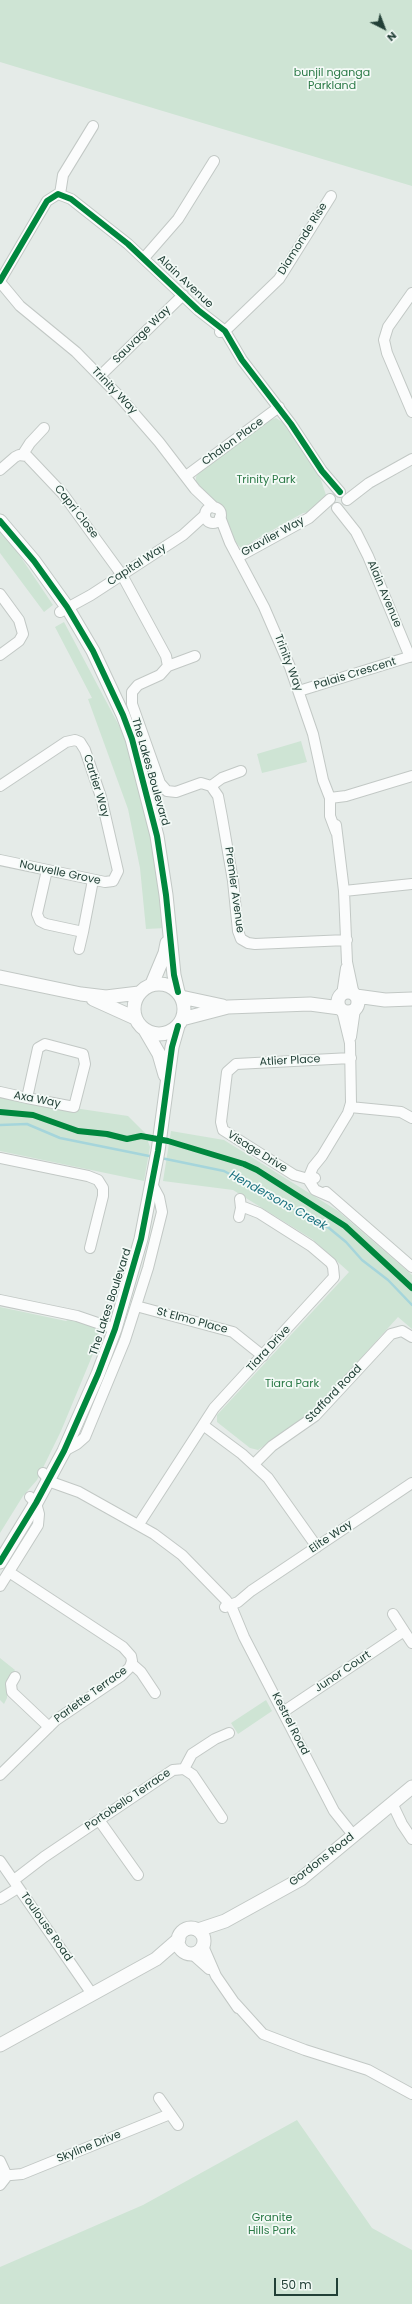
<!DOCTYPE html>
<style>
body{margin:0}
#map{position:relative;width:412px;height:2304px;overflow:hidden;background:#e5ebe8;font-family:Poppins,sans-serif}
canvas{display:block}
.north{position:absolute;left:364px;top:8px;width:40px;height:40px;-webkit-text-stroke:3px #f4faf7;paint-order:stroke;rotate:138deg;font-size:11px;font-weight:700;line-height:16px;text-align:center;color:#224037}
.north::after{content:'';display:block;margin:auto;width:14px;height:18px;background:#224037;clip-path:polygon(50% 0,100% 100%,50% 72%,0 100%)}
.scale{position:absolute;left:274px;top:2278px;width:64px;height:18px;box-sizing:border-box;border:2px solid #224037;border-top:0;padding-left:5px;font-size:12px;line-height:14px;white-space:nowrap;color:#224037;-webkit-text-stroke:3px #f4faf7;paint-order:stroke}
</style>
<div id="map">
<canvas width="412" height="2304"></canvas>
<div class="north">N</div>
<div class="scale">50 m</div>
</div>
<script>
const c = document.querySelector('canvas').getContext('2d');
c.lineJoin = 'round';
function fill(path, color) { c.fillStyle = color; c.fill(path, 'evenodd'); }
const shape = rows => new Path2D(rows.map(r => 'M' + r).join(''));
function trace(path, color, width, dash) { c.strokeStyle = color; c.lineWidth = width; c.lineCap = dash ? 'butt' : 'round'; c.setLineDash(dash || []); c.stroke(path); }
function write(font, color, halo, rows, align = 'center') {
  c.font = font + ' Poppins,sans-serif'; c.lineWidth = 3.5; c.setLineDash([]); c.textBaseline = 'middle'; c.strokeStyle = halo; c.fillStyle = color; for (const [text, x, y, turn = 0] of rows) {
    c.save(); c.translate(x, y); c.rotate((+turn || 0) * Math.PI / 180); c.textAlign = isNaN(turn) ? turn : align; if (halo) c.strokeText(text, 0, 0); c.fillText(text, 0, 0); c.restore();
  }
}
const green = shape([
 [0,0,412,0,412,186,0,62],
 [276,418,285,424,305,453,321,480,327,498,310,512,303,513,253,541,252,545,241,548,235,542,221,508,210,501,196,483,196,477,200,471,270,420],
 [0,530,12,544,53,605,44,612,0,553],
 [64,622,124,735,137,772,150,823,166,928,146,929,140,868,128,809,88,699,92,698,55,627],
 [301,741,307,762,262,773,257,754],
 [0,1097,128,1116,145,1133,150,1147,144,1181,0,1151],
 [171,1131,224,1140,338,1211,412,1275,412,1329,398,1317,315,1409,258,1450,250,1448,217,1422,217,1415,349,1272,312,1239,233,1190,163,1181],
 [0,1307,66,1321,69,1319,82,1322,97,1329,100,1337,61,1431,37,1480,23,1496,0,1533],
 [0,1658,15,1670,7,1682,7,1698,4,1704,0,1700],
 [266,1700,272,1711,238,1734,231,1723],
 [297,2120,372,2228,412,2250,412,2304,0,2304,0,2267,143,2205]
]);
const stream = shape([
 [0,1125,27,1124,60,1138,154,1157],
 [161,1158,224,1171,329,1228,346,1242,362,1260,388,1280,412,1305]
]);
const minor = shape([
 [60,194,63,175,93,126],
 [144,258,178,219,214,161],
 [0,281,47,201,58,194,71,199,128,244,198,310,225,331,242,360,291,424,322,471,340,492],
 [0,282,20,306,76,352,119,396,159,442,195,489,215,508],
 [412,293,388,327,384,340,387,353,412,412],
 [220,332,225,331,279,279,331,196],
 [100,376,183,295],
 [23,454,30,443,44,428],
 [0,470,15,457,19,455,27,456,63,494,122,575,166,656,168,666],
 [186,476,279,407],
 [347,500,369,483,412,459],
 '205 515a8 8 0 1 1 16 0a8 8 0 1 1-16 0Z',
 [337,508,356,532,368,556,410,657],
 [220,517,230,543,264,607,290,667,313,734,323,780,330,798,330,816,336,832],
 [238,557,309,518,330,499],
 [0,594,19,620,23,634,19,641,0,655],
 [60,612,91,595,183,535,205,515],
 [195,656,168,666,160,675,138,685,132,692,132,704,160,783,167,791,176,792,201,783,211,786,222,778,241,771],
 [299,691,412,656],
 [0,786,66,742,75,740,80,742,85,750,101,797,118,871,113,881,105,882,0,860],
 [211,786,218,796,222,817,233,881,238,931,241,939,248,943,255,944,347,940],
 [330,798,346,796,412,776],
 [336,825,344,891,347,962,354,995],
 [47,870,37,914,40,921,46,924,83,932,93,880],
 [344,891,412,884],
 [79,949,83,932],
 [342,995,346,968],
 [351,1037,355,1009],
 [0,1092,27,1098,74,1107,85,1064,83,1054,45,1044,38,1048,27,1098],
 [350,1107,401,1112,412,1118],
 [0,1158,88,1176,98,1180,103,1188,103,1196,90,1248],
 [315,1178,308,1179,294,1175,223,1130,221,1122,227,1072,236,1064,351,1058],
 [326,1192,412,1267],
 [331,1197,315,1190,308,1179,313,1167,322,1156,348,1113,351,1103,350,1043,342,1010],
 [239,1217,241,1208,240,1199],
 [0,1300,77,1316,115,1329],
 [136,1306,233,1332,263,1356],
 [203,1425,242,1454,268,1478,317,1547],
 [64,1451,77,1444,85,1437,125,1340,148,1268,162,1212,159,1197,152,1184],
 [254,1464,272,1446,315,1416,391,1334,402,1331,412,1337],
 [43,1473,51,1482,79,1492,154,1534,182,1555,226,1600,232,1608,244,1637,334,1811,354,1836],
 [139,1524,214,1408,334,1277,333,1267,331,1263,311,1246,259,1213,241,1206],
 [0,1586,38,1525,39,1514,36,1503,30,1497],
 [225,1607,238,1602,251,1591,412,1483],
 [393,1614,404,1631],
 [132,1664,141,1672,155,1693],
 [15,1677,11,1684,12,1692,49,1727],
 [283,1712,404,1631,412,1643],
 [184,1769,193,1775,222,1818],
 [0,1775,56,1720,121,1676,130,1667,132,1661,131,1656,123,1647,9,1572],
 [392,1803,402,1824,412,1839],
 [99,1820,138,1875],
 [0,1861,92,1994],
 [14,1880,44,1857,173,1770,184,1769,192,1754,215,1739,229,1733],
 [0,1899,18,1888],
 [203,1946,216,1976,238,2008],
 [191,1953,209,1969],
 [235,2003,263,2034,305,2050,368,2070,412,2094],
 [159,2098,178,2125],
 [0,2161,7,2176,0,2185],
 [0,2176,22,2174,170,2114]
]);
const tertiary = shape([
 [0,521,34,561,67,607,93,651,123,715,132,739,157,836,166,895,174,975,178,992],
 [0,977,81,994,106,997,139,993],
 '134 1009a25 25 0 1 1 50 0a25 25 0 1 1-50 0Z',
 [152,984,165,953,167,943],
 '338 1002a10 10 0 1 1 20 0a10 10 0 1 1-20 0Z',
 [356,996,385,1000,412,999],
 [181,997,223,1006],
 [93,999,135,1018],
 [182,1019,228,1007,310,1004,340,1008],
 [145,1030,159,1054,165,1075],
 [0,1562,36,1503,64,1451,98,1374,115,1329,141,1239,158,1151,172,1047,178,1026],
 '178 1941a13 13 0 1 1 26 0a13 13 0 1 1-26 0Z',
 [198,1930,225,1921,301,1879,412,1787],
 [0,2045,156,1959,179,1939]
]);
const cycleway = shape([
 [0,281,47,201,58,194,71,199,128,244,198,310,225,331,242,360,291,424,322,471,340,492],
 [0,521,34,561,67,607,93,651,123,715,132,739,157,836,166,895,174,975,178,992],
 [0,1112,33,1115,78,1131,107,1134,127,1139,141,1136,168,1141,244,1164,257,1170,345,1226,412,1288],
 [0,1562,36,1503,64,1451,98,1374,115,1329,141,1239,158,1151,172,1047,178,1026]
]);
const parkNames = [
 ["bunjil nganga",332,73],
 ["Parkland",332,86],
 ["Trinity Park",266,480],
 ["Tiara Park",292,1384],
 ["Granite",272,2218],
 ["Hills Park",272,2231]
];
const streetNames = [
 ["Diamonde Rise",303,239,-58],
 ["Alain Avenue",185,282,43],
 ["Sauvage Way",142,335,-45],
 ["Trinity Way",114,391,46],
 ["Chalon Place",233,442,-36],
 ["Capri Close",76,512,52],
 ["Gravlier Way",273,537,-29],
 ["Capital Way",137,565,-33],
 ["Alain Avenue",384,594,67],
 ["Trinity Way",288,663,69],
 ["Palais Crescent",355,674,-17],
 ["The Lakes Boulevard",150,772,74],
 ["Cartier Way",96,786,73],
 ["Nouvelle Grove",60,873,12],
 ["Premier Avenue",234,890,82],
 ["Atlier Place",290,1061,-3],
 ["Axa Way",37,1100,11],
 ["Visage Drive",257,1152,32],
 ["The Lakes Boulevard",111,1302,-72],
 ["St Elmo Place",192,1321,15],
 ["Tiara Drive",269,1349,-47],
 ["Stafford Road",334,1394,-46],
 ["Elite Way",331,1537,-34],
 ["Junor Court",343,1672,-34],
 ["Parlette Terrace",91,1695,-36],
 ["Kestrel Road",290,1724,63],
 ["Portobello Terrace",128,1800,-34],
 ["Gordons Road",322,1860,-38],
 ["Toulouse Road",46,1927,55],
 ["Skyline Drive",89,2147,-22]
];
const waterNames = [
 ["Hendersons Creek",278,1201,29]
];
fill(green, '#cee4d4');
trace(stream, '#a5d5db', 2.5);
trace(minor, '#c2c8c5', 12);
trace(tertiary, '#c2c8c5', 15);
trace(minor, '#fbfcfc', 10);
trace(tertiary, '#fbfcfc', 13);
trace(cycleway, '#00873e', 6);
write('11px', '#2a7946', '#f4faf7', parkNames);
write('11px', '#224037', '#f4faf7', streetNames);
write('italic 12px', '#19717f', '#f4faf7', waterNames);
</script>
